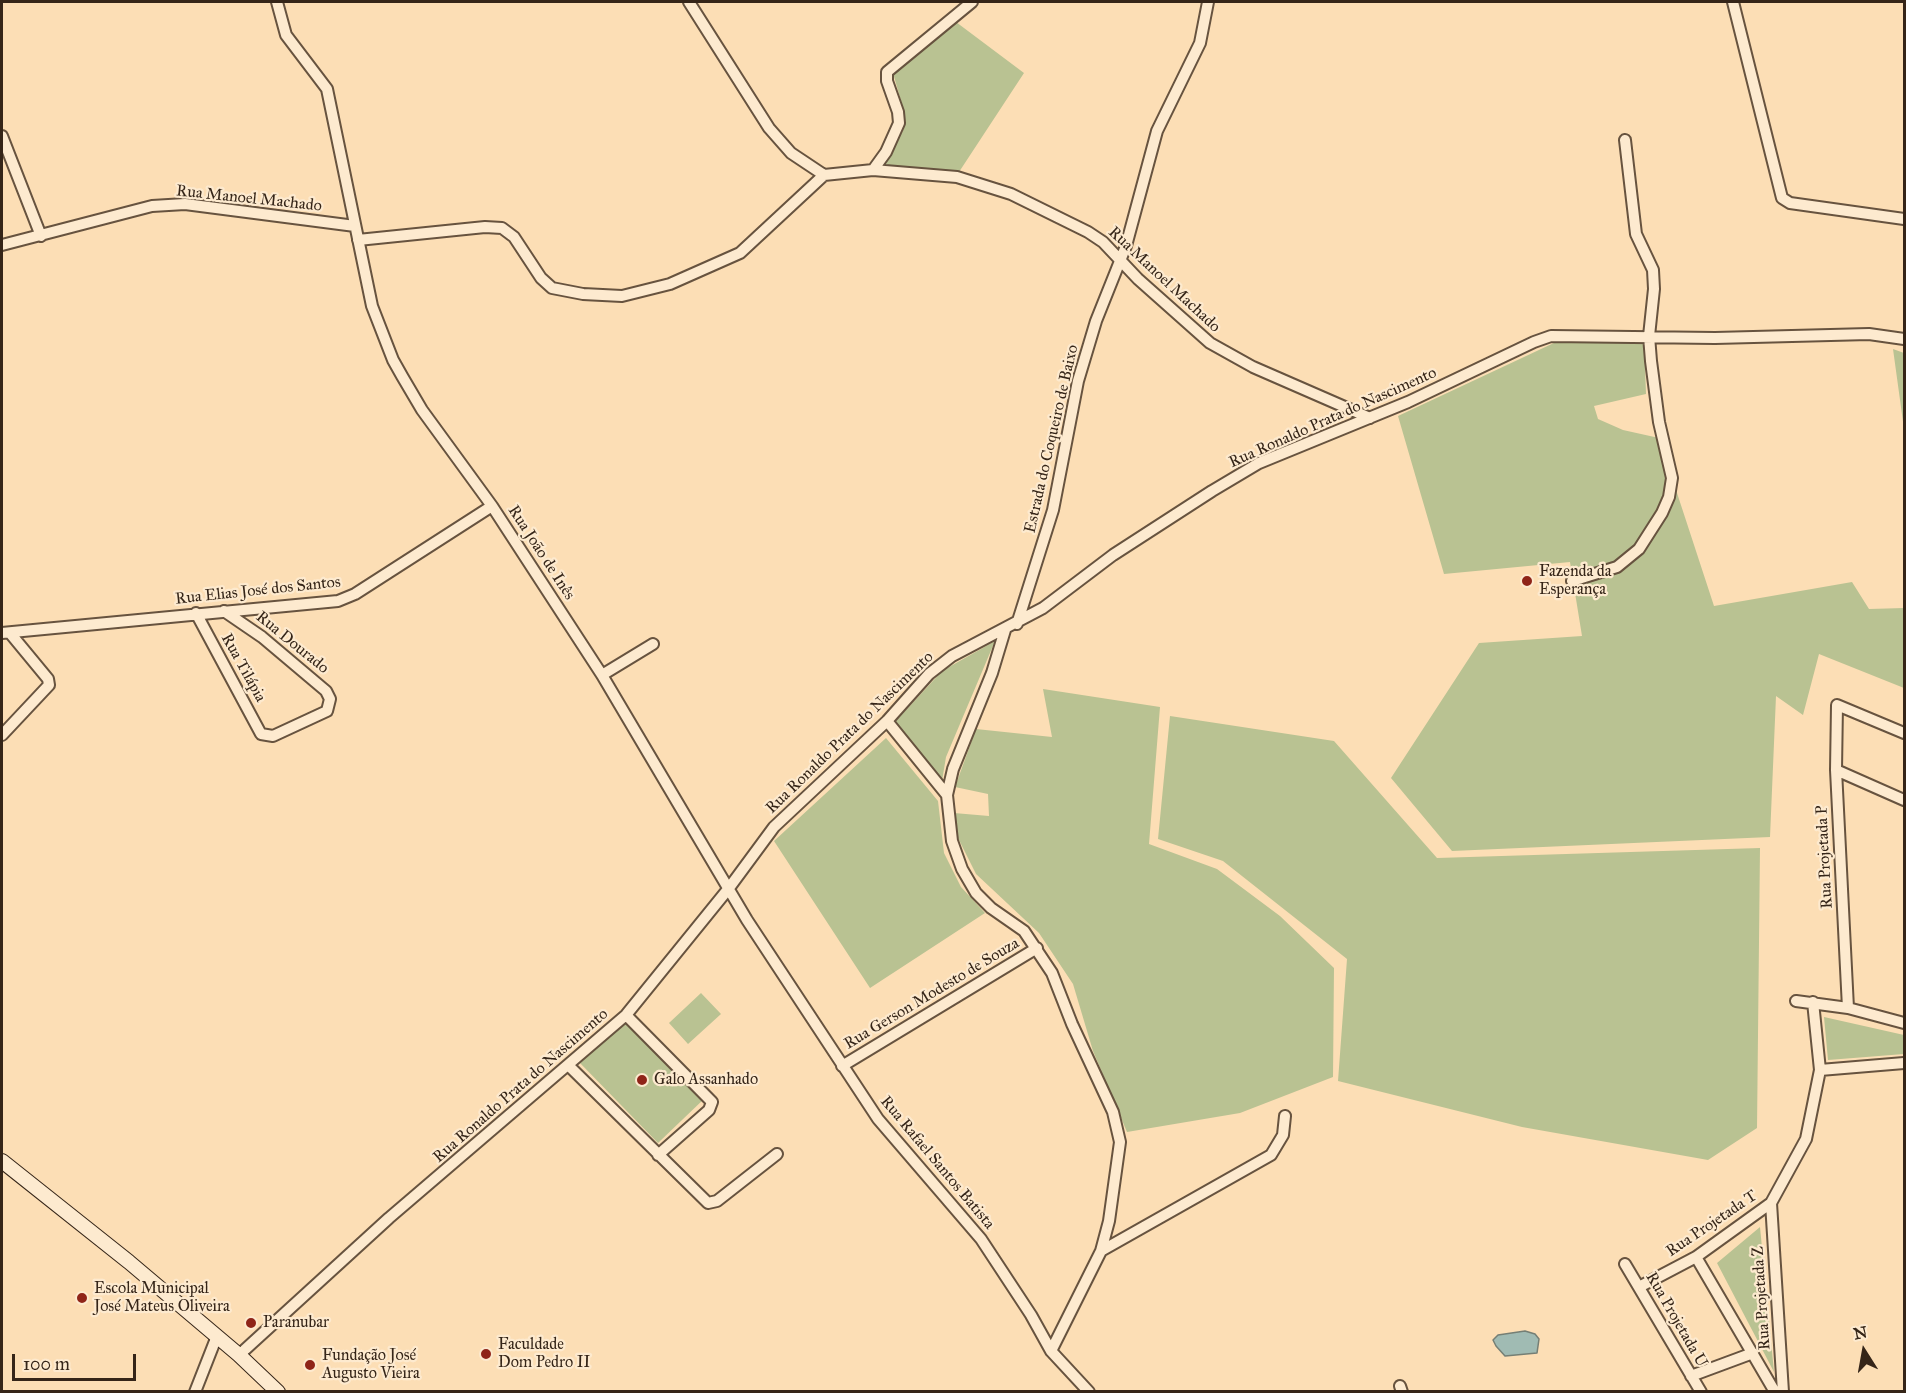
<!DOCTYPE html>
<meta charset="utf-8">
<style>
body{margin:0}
#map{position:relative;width:1906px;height:1393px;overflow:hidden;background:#fcdeb5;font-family:"IM FELL Great Primer",serif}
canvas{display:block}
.frame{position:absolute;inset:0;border:3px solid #352518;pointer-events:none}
.north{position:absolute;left:1834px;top:1321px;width:60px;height:60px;-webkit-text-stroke:4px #fdeacf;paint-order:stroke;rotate:349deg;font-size:16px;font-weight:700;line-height:24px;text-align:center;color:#352518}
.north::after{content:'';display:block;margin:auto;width:21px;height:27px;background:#352518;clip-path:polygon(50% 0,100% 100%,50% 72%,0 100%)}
.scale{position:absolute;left:12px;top:1354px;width:124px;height:27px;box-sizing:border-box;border:3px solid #352518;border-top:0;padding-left:8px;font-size:18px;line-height:21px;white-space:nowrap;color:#352518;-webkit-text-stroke:4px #fdeacf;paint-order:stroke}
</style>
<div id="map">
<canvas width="1906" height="1393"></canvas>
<div class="frame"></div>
<div class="north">N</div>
<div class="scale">100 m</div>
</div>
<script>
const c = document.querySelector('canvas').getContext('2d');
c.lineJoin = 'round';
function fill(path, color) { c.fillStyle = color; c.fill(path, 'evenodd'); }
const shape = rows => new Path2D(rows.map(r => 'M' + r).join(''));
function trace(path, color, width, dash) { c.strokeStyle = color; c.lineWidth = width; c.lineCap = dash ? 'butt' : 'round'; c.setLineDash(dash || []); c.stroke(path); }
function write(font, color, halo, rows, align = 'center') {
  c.font = font + ' "IM FELL Great Primer",serif'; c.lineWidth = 4.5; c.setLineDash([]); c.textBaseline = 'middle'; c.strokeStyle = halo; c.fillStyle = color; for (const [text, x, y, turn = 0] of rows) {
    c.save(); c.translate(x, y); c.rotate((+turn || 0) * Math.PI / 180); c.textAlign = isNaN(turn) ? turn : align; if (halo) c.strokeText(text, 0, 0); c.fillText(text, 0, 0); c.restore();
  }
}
const green = shape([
 [956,22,1024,73,959,172,883,165,903,131,905,115,893,73],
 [1644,340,1646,394,1594,406,1598,419,1623,430,1659,438,1714,606,1852,582,1869,609,1904,608,1904,688,1819,654,1803,715,1776,696,1770,837,1452,851,1391,778,1479,643,1582,636,1570,562,1444,574,1398,416,1556,342],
 [1893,349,1904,353,1904,429],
 [995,641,946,757,942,781,895,722,942,671],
 [1043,689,1160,707,1149,844,1217,869,1280,916,1334,968,1333,1077,1240,1113,1127,1132,1093,1051,1073,984,1039,933,976,874,957,836,954,813,989,816,988,794,955,787,976,729,1052,737],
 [1170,716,1334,741,1437,858,1760,848,1757,1128,1708,1160,1522,1127,1338,1081,1347,959,1223,861,1158,839],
 [886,738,938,801,944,853,961,887,985,913,870,988,774,841],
 [701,993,721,1014,688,1044,669,1023],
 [626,1017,705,1098,658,1143,579,1062],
 [1824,1017,1904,1035,1904,1054,1828,1060],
 [1760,1227,1774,1372,1717,1263]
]);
const water = shape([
 [1525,1331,1535,1334,1539,1339,1537,1353,1505,1356,1496,1346,1493,1340,1498,1335,1525,1331]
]);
const minor = shape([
 [277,2,286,35,327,89,372,306,393,360,402,376,422,410,492,506,602,675,747,920,878,1119,981,1239,1031,1315,1051,1351,1089,1392],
 [689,2,769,128,791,153,824,175],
 [1733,2,1782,198,1790,203,1904,219],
 [2,136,41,236],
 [873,170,886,152,899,123,898,112,887,81,887,72,972,2],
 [358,240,485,227,502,228,514,237,541,278,552,288,583,294,622,296,670,284,740,253,824,175,873,170,957,177,1011,194,1088,232,1103,242,1138,279,1210,343,1253,367,1370,418],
 [2,245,152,206,185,204,355,226],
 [1572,581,1617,567,1639,549,1662,513,1669,497,1672,478,1659,422,1651,361,1649,336,1654,289,1653,270,1636,234,1625,140],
 [196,613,261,734,273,736,327,711,330,699,326,691,262,637,224,611],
 [1017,624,1053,510,1078,381,1096,321,1126,246,1157,131,1200,43,1208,2],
 [1005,630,992,673,953,769,947,795,952,841,962,869,976,893,991,908,1024,931,1052,973,1072,1024,1113,1112,1120,1142,1109,1221,1101,1251,1051,1351],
 [2,633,338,601,355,594,492,506],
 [602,675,653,644],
 [887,721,947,795],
 [2,735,49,685,48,679,10,633],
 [1836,770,1904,800],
 [1796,1001,1848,1008,1904,1023],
 [1848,1008,1836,770,1837,705,1904,733],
 [626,1015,712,1102,709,1110,658,1155],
 [568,1065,708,1203,717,1201,777,1154],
 [842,1066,1037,948],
 [1820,1070,1904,1063],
 [1771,1203,1783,1392],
 [1101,1251,1271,1155,1283,1135,1285,1116],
 [1696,1257,1775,1392],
 [1625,1264,1701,1392],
 [1639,1287,1696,1257,1771,1203,1806,1139,1820,1070,1813,1002],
 [239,1355,389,1218,626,1015,729,888,774,827,887,721,929,674,952,656,1043,608,1113,555,1212,491,1259,463,1408,402,1534,342,1551,336,1715,338,1869,334,1904,339],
 [1691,1376,1753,1353],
 [1400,1386,1402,1392],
 [195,1392,217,1336]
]);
const secondary = shape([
 [2,1161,129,1262,239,1355,278,1392]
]);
const markers = [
 [1527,581,6,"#8f2418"],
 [642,1080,6,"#8f2418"],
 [82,1298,6,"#8f2418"],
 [251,1323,6,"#8f2418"],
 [486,1354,6,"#8f2418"],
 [310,1365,6,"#8f2418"]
];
const streetNames = [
 ["Rua Manoel Machado",249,199,6],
 ["Rua Manoel Machado",1164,280,43],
 ["Rua Ronaldo Prata do Nascimento",1333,418,-24],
 ["Estrada do Coqueiro de Baixo",1052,439,-77],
 ["Rua João de Inês",541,553,57],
 ["Rua Elias José dos Santos",258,591,-6],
 ["Rua Dourado",292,643,39],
 ["Rua Tilápia",243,668,61],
 ["Rua Ronaldo Prata do Nascimento",850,733,-44],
 ["Rua Projetada P",1825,857,-93],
 ["Rua Gerson Modesto de Souza",932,994,-31],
 ["Rua Ronaldo Prata do Nascimento",521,1086,-41],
 ["Rua Rafael Santos Batista",937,1163,50],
 ["Rua Projetada T",1712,1224,-34],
 ["Rua Projetada Z",1762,1298,-94],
 ["Rua Projetada U",1676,1320,60]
];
const poiNames = [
 ["Fazenda da",1539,572],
 ["Esperança",1539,590],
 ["Galo Assanhado",654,1080],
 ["Escola Municipal",94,1289],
 ["José Mateus Oliveira",94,1307],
 ["Paranubar",263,1323],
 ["Faculdade",498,1345],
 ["Dom Pedro II",498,1363],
 ["Fundação José",322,1356],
 ["Augusto Vieira",322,1374]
];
fill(green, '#b9c292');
fill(water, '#a0bbb3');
trace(water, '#757f75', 1.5);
trace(minor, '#67533f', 14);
trace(secondary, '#352518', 16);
trace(minor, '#fdeacf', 10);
trace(secondary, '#fdeacf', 14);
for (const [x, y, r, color] of markers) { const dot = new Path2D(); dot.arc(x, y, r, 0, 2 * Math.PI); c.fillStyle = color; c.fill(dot); trace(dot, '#fdeacf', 2); }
write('16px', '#352518', '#fdeacf', streetNames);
write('16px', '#352518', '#fdeacf', poiNames, 'left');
</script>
